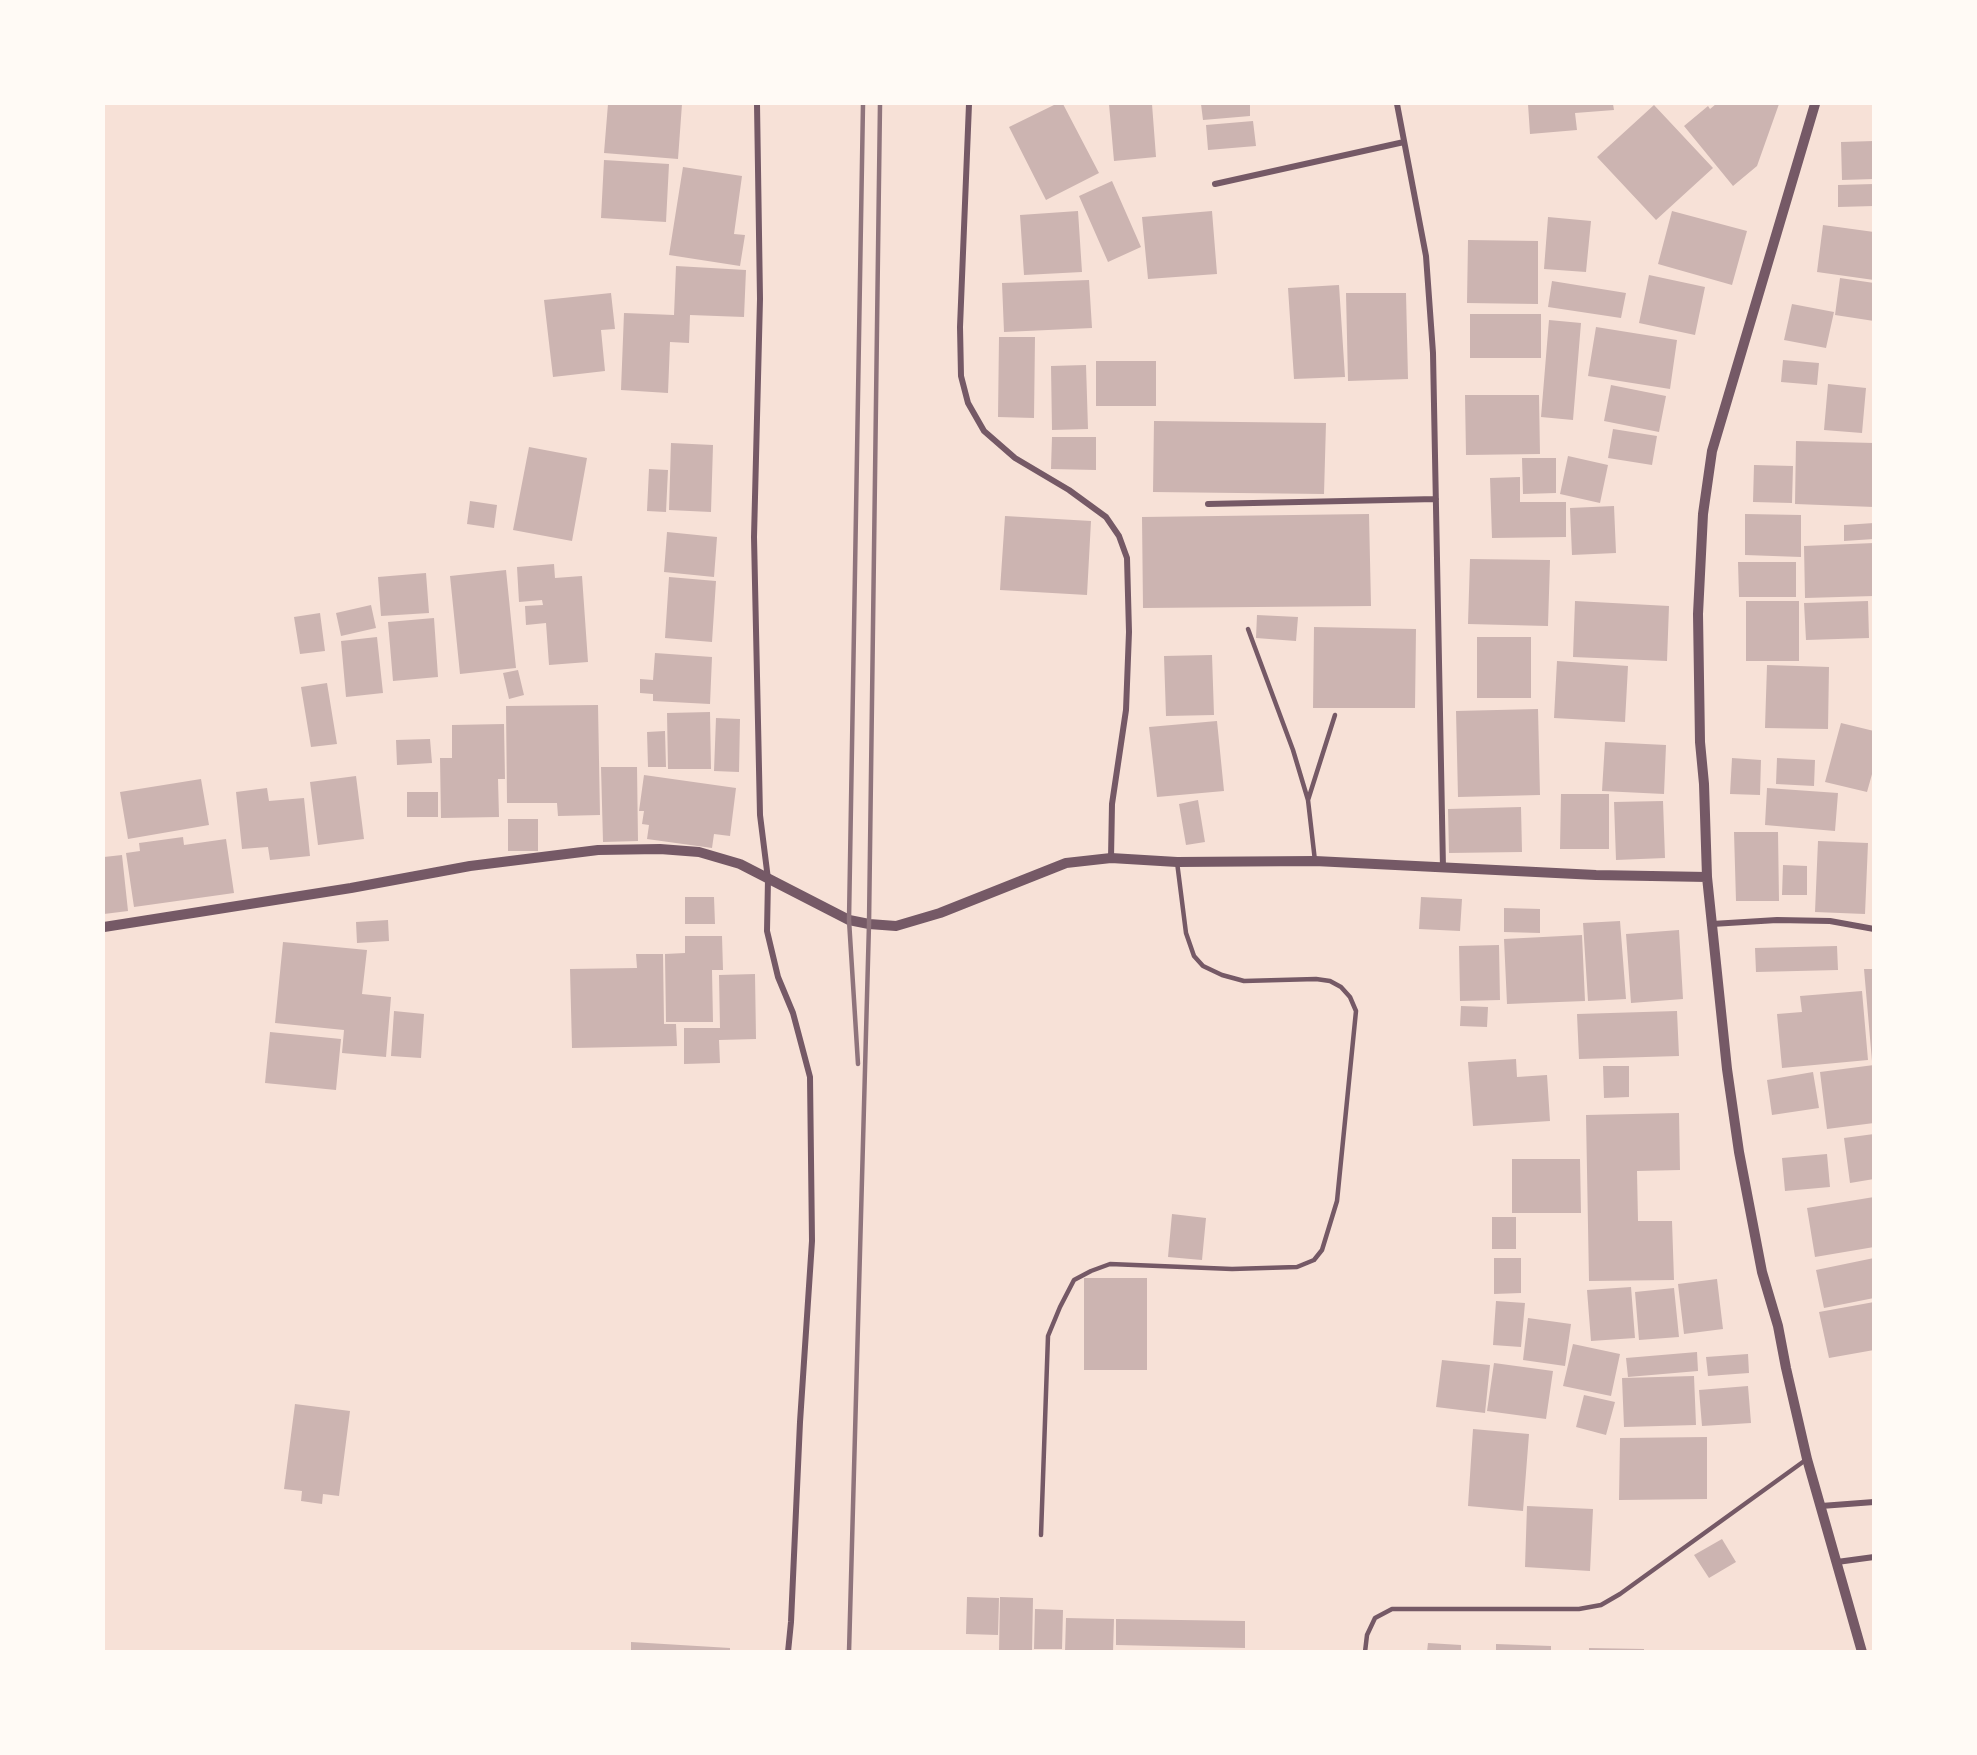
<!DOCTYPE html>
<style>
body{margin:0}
#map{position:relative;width:1977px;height:1755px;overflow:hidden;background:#f7e1d7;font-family:Karla,sans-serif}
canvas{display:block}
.frame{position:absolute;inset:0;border:105px solid #fffaf5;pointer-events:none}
</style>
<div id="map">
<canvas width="1977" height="1755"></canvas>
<div class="frame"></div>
</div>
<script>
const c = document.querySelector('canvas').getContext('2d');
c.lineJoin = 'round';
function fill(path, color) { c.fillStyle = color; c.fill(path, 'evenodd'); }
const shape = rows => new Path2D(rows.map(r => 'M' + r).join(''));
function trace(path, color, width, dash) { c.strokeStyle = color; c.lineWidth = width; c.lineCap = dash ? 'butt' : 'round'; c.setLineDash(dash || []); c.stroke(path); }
const building = shape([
 [608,104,682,104,678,159,604,153],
 [1056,104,1063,104,1099,173,1046,200,1009,127],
 [1109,104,1152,104,1156,157,1114,161],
 [1201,104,1250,104,1250,116,1203,120],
 [1528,104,1613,104,1614,110,1575,113,1577,130,1530,134],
 [1716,104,1779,104,1757,166,1733,186,1684,126,1708,106,1710,109],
 [1654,105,1713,168,1656,220,1597,157],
 [1253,121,1256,146,1208,150,1206,125],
 [1874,141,1874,179,1842,180,1841,142],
 [604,160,669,164,666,222,601,218],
 [683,167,742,176,734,234,745,235,740,266,669,255],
 [1112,181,1141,247,1108,262,1079,196],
 [1874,184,1874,206,1838,207,1838,185],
 [1078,211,1082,272,1024,275,1020,215],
 [1212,211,1217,274,1148,279,1142,217],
 [1672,211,1747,231,1732,285,1658,264],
 [1548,217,1591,221,1586,272,1544,269],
 [1823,225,1874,232,1874,280,1817,272],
 [1468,240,1538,241,1538,304,1467,303],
 [676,266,746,270,744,317,690,315,689,343,670,342,668,393,621,390,624,313,674,315],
 [1649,275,1705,287,1695,335,1639,323],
 [1840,278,1874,283,1874,321,1835,315],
 [1089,280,1092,328,1004,332,1002,283],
 [1552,281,1626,293,1621,318,1548,307],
 [1339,285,1345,377,1294,379,1288,288],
 [611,293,615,329,601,330,605,371,553,377,544,300],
 [1346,293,1406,293,1408,379,1348,381],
 [1792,304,1834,312,1826,348,1784,340],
 [1470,314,1541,314,1541,358,1470,358],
 [1549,320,1581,323,1573,420,1541,417],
 [1596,327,1677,340,1670,389,1588,376],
 [999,337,1035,337,1034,418,998,417],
 [1783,360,1819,363,1817,385,1781,382],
 [1096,361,1156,361,1156,406,1096,406],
 [1086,365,1088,429,1052,430,1051,366],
 [1828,384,1866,388,1862,433,1824,430],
 [1611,385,1666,396,1659,432,1604,421],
 [1465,395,1539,395,1540,454,1466,455],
 [1154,421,1326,423,1324,494,1153,492],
 [1613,429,1657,436,1652,465,1608,458],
 [1052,437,1096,437,1096,470,1051,469],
 [1796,441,1874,443,1874,507,1795,504],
 [671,443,713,445,711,512,669,510],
 [529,447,587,458,572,541,513,530],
 [1568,456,1608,465,1600,503,1560,494],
 [1522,458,1556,458,1556,493,1523,494],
 [1754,465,1793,466,1792,503,1753,502],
 [649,469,668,470,666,512,647,511],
 [1520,477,1520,502,1566,502,1566,537,1492,538,1490,478],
 [470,501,497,505,494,528,467,524],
 [1614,506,1616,553,1572,555,1570,508],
 [1369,514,1371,606,1143,608,1142,517],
 [1745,514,1801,515,1801,557,1745,555],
 [1005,516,1091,521,1087,595,1000,590],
 [1874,523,1874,539,1844,541,1844,525],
 [667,532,717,537,714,577,664,572],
 [1874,543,1874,596,1805,598,1804,546],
 [1470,559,1550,560,1548,626,1468,624],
 [1738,562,1796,562,1796,597,1739,597],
 [554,564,555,578,582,576,588,662,549,665,546,623,526,625,525,606,543,605,542,600,519,602,517,567],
 [506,570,516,668,460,674,450,576],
 [426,573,429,613,381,616,378,577],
 [669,577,716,581,712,642,665,638],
 [1575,601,1669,606,1667,661,1573,657],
 [1746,601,1799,601,1799,661,1746,661],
 [1868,601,1869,638,1806,640,1804,603],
 [371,605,376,628,341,636,336,613],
 [320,613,325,651,300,654,294,617],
 [1257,615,1298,617,1296,641,1256,638],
 [434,618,438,677,393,681,388,622],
 [1314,627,1416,629,1415,708,1313,708],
 [377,637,383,693,346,697,341,641],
 [1477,637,1531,637,1531,698,1477,698],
 [655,653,712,657,710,704,653,701,653,694,640,693,640,679,653,680],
 [1212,655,1214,715,1166,716,1164,656],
 [1557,661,1628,666,1625,722,1554,718],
 [1767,665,1829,667,1828,729,1765,728],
 [518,670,524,695,509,699,503,673],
 [327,683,337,744,311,747,301,687],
 [598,705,600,815,558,816,557,803,507,803,506,706],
 [1538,709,1540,795,1458,797,1456,711],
 [710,712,711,769,668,769,667,713],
 [716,718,740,719,739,772,714,771],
 [1217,721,1224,791,1157,797,1149,727],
 [1841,723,1874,731,1874,767,1867,792,1825,782],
 [504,724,505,779,498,779,499,817,441,818,440,758,452,758,452,725],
 [665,731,666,767,648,767,647,732],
 [430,739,432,763,397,765,396,740],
 [1605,742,1666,745,1664,794,1602,791],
 [1732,758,1761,760,1760,795,1730,794],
 [1777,758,1815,760,1814,786,1776,784],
 [601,767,637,767,638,841,603,842],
 [644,775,736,788,730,836,714,834,712,848,647,839,649,825,642,824,644,811,639,811],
 [356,776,364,839,318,845,310,782],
 [201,779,209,825,128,839,120,792],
 [267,788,269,801,304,798,310,856,270,860,268,847,242,849,236,792],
 [1767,788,1838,793,1835,831,1765,825],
 [407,792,438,792,438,817,407,817],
 [1561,794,1609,794,1609,849,1560,849],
 [1198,800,1205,842,1186,845,1179,804],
 [1663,801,1665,858,1616,860,1614,802],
 [1521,807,1522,852,1449,853,1448,809],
 [508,819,538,819,538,851,508,851],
 [1734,832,1778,832,1779,901,1736,901],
 [183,837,184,845,226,839,234,893,134,907,126,853,140,851,139,843],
 [1818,841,1868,843,1865,914,1815,912],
 [122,855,128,911,104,914,104,857],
 [1783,865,1807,866,1807,895,1782,895],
 [685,897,714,897,715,924,685,924],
 [1421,897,1462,899,1460,931,1419,929],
 [1504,908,1540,909,1540,933,1504,932],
 [388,920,389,941,357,943,356,922],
 [1620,921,1626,999,1588,1001,1583,923],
 [1679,930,1683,999,1631,1003,1626,934],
 [1582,935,1585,1001,1507,1004,1504,939],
 [685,936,722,936,723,970,712,970,713,1022,666,1022,665,954,685,953],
 [283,942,367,950,362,994,391,997,386,1057,342,1053,344,1030,275,1023],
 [1499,945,1500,1000,1460,1001,1459,946],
 [1837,946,1838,970,1756,972,1755,948],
 [636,954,663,954,664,1024,676,1024,677,1046,572,1048,570,969,637,968],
 [1864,969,1874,969,1874,1061,1872,1061],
 [755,974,756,1039,719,1040,720,1063,684,1064,684,1028,720,1028,719,975],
 [1862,991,1868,1060,1782,1068,1777,1014,1802,1012,1800,996],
 [1461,1006,1488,1007,1487,1027,1460,1026],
 [394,1011,424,1014,421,1058,391,1056],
 [1677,1011,1679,1056,1579,1059,1577,1014],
 [270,1032,341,1039,336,1090,265,1083],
 [1516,1059,1517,1077,1547,1075,1550,1121,1473,1126,1468,1062],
 [1874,1065,1874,1123,1827,1129,1820,1072],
 [1603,1066,1629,1066,1629,1097,1604,1098],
 [1813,1072,1819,1108,1772,1115,1767,1080],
 [1679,1113,1680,1170,1637,1171,1638,1221,1672,1221,1674,1280,1589,1281,1586,1115],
 [1874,1134,1874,1179,1850,1183,1844,1138],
 [1827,1154,1830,1187,1785,1191,1782,1158],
 [1512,1159,1580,1159,1581,1213,1512,1213],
 [1874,1197,1874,1247,1815,1257,1807,1208],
 [1172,1214,1206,1218,1202,1260,1168,1257],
 [1492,1217,1516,1217,1516,1249,1492,1249],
 [1494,1258,1521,1258,1521,1293,1494,1294],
 [1874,1258,1874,1298,1824,1308,1816,1270],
 [1084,1278,1147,1278,1147,1370,1084,1370],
 [1717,1279,1723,1329,1684,1334,1678,1284],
 [1631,1287,1635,1338,1591,1341,1587,1290],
 [1674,1288,1679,1337,1639,1340,1635,1292],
 [1496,1301,1525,1303,1521,1347,1493,1345],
 [1874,1302,1874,1350,1829,1358,1819,1312],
 [1528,1318,1571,1324,1565,1366,1523,1360],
 [1573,1344,1620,1354,1611,1396,1563,1386],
 [1697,1352,1698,1371,1628,1377,1626,1358],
 [1748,1354,1749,1373,1708,1376,1706,1357],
 [1442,1360,1490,1365,1485,1413,1436,1407],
 [1494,1363,1553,1371,1546,1419,1487,1411],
 [1694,1376,1696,1425,1624,1427,1622,1378],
 [1748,1386,1751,1423,1702,1426,1699,1390],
 [1584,1395,1615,1402,1606,1435,1576,1427],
 [295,1404,350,1411,339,1496,323,1494,322,1504,301,1501,302,1491,284,1489],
 [1473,1429,1529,1434,1523,1511,1468,1506],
 [1707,1437,1707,1499,1619,1500,1620,1438],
 [1527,1506,1593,1509,1590,1571,1525,1567],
 [1722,1539,1736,1562,1709,1578,1694,1555],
 [967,1597,999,1598,998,1635,966,1634],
 [1000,1597,1033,1598,1032,1652,999,1652],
 [1035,1609,1063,1610,1062,1649,1034,1649],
 [1066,1618,1114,1619,1113,1652,1065,1652],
 [1116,1619,1245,1621,1245,1648,1116,1645],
 [631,1642,730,1648,730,1652,631,1652],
 [1428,1643,1461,1645,1461,1652,1427,1652],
 [1496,1644,1551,1646,1551,1652,1496,1652],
 [1589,1648,1644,1649,1644,1652,1589,1652]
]);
const service = shape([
 [1248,629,1293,750,1308,800,1315,861],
 [1308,800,1335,715],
 [1041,1535,1048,1336,1060,1307,1074,1280,1091,1271,1110,1264,1232,1269,1297,1267,1314,1260,1322,1250,1337,1201,1356,1011,1350,997,1341,987,1330,981,1316,979,1244,981,1222,975,1203,966,1194,956,1186,933,1177,862],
 [1365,1652,1367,1635,1375,1618,1392,1609,1579,1609,1601,1605,1620,1594,1807,1459]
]);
const minor = shape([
 [757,104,760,299,754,537,760,815,768,879,767,931,778,977,793,1013,810,1077,812,1241,800,1422,791,1622,788,1652],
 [969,104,960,327,961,376,968,403,984,431,1015,458,1069,490,1106,517,1119,536,1127,558,1129,632,1126,710,1112,804,1111,858],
 [1397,104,1426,256,1433,353,1443,868],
 [1215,184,1404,142],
 [1208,504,1436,499],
 [1712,924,1777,920,1830,921,1874,929],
 [1821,1506,1874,1502],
 [1837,1562,1874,1557]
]);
const tertiary = shape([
 [1815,104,1712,451,1703,514,1698,614,1700,742,1704,784,1707,877,1727,1069,1739,1152,1762,1272,1778,1326,1786,1368,1807,1459,1862,1652],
 [104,927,351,888,470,866,598,850,660,849,699,852,740,864,849,920,869,924,896,926,940,913,1066,863,1111,858,1177,862,1315,861,1596,875,1707,877]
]);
const rail = shape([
 [858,1064,849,920,863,104],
 [849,1652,869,924,880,104]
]);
fill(building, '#ccb4b1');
trace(service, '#755966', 4.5);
trace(minor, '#755966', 6);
trace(tertiary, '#755966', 10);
trace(rail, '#8f747c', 4.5);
</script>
